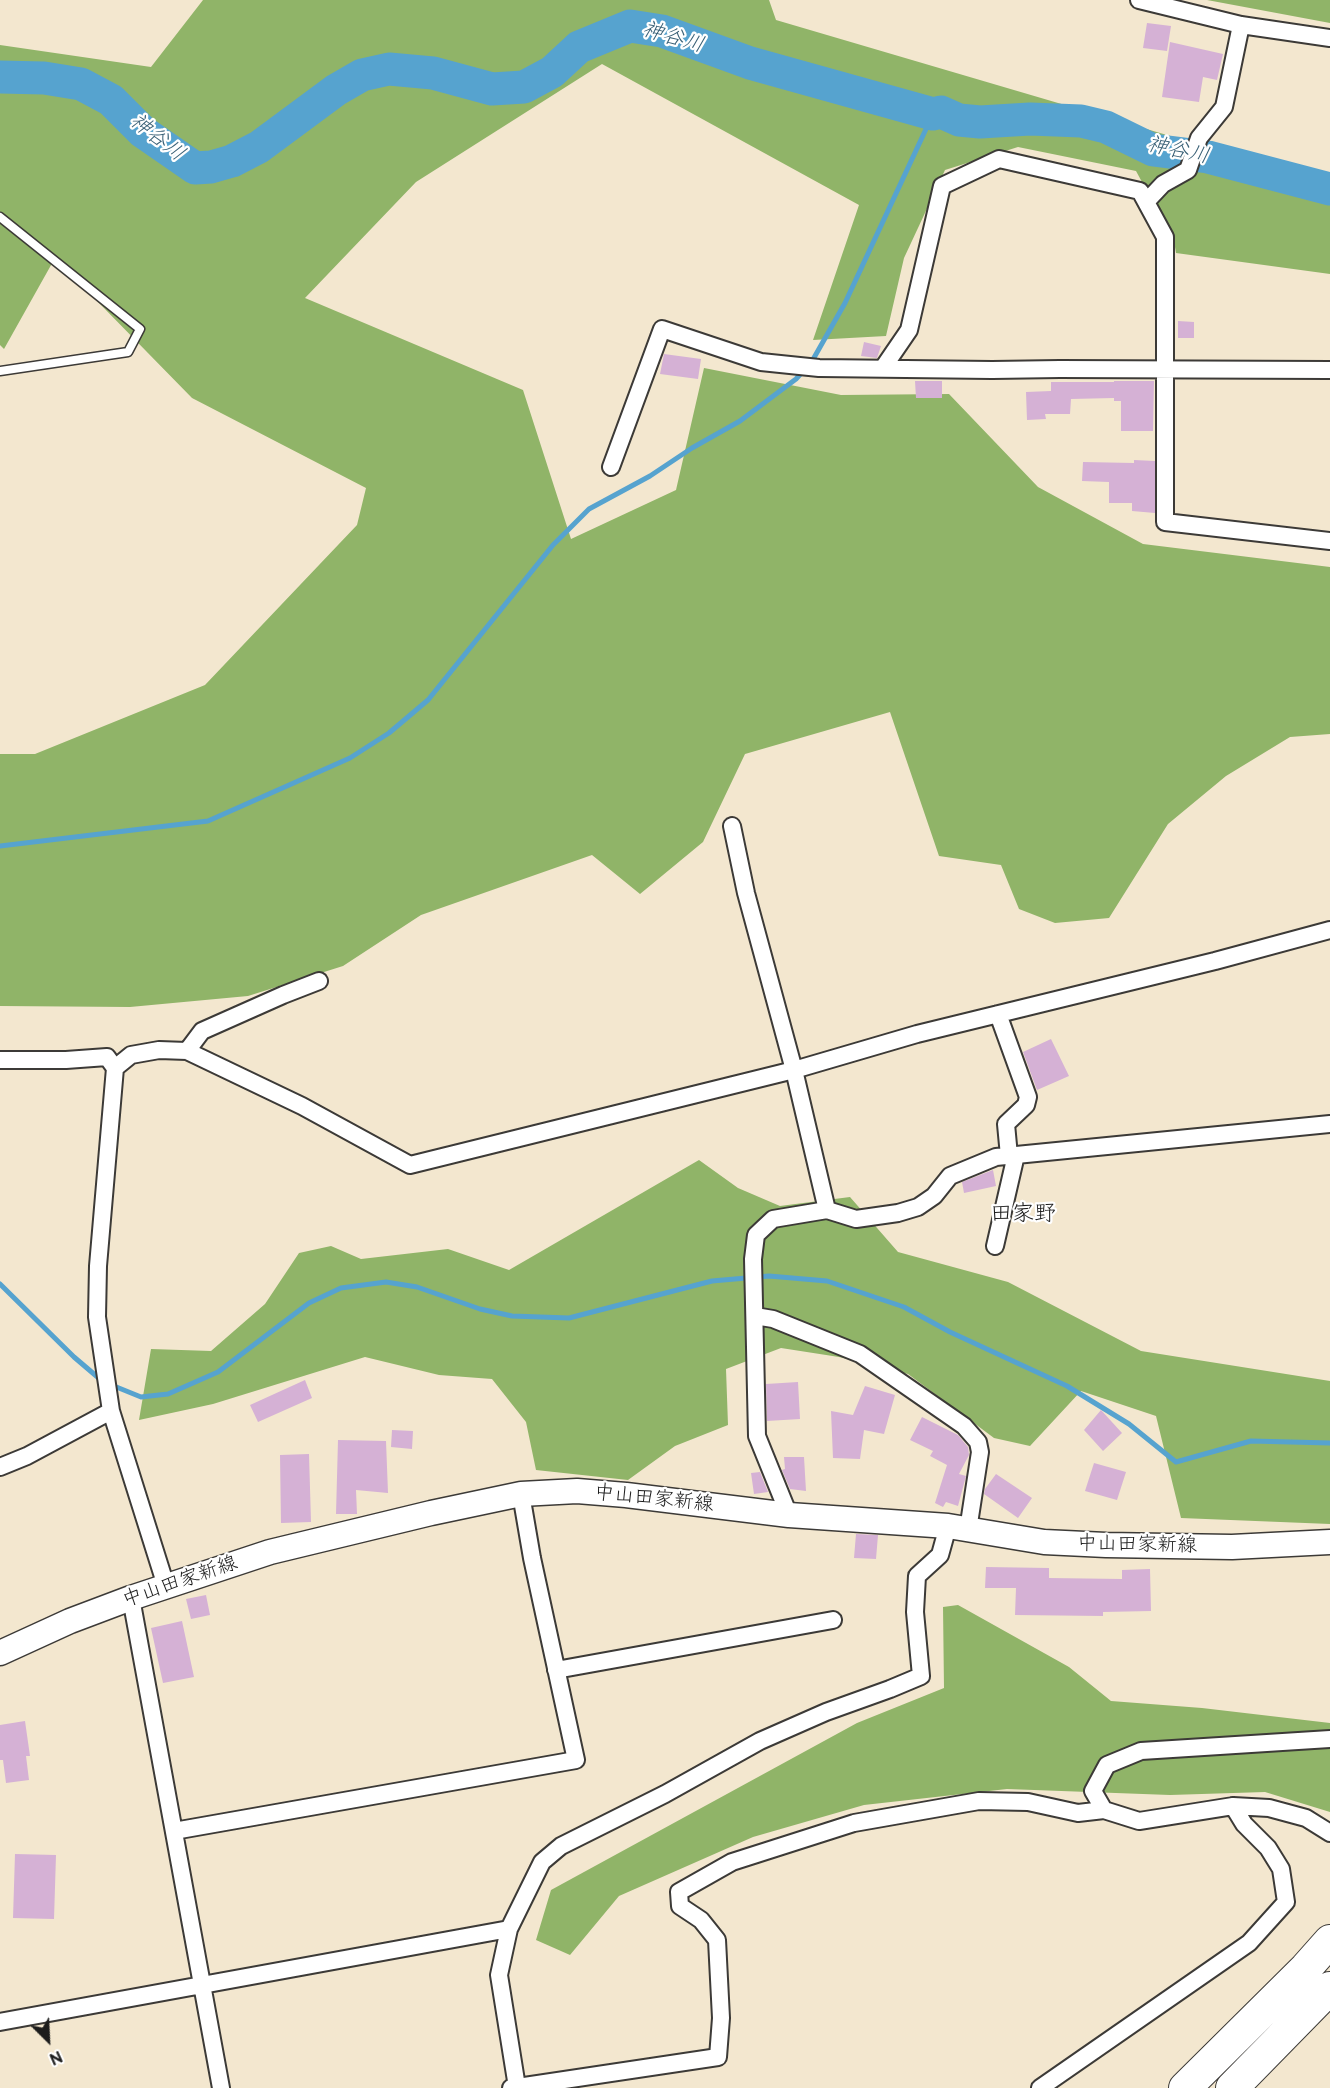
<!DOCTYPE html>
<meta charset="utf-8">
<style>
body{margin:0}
#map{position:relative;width:1330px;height:2088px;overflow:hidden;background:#f3e7cf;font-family:"Balsamiq Sans",sans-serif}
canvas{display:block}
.north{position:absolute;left:18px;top:2010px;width:60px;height:60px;-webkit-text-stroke:4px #fff;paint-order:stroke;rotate:156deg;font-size:16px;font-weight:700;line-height:24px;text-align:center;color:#1c1c1c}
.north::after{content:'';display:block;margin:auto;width:21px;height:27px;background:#1c1c1c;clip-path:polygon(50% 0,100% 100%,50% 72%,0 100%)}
</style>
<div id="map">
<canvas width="1330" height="2088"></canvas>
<div class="north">N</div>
</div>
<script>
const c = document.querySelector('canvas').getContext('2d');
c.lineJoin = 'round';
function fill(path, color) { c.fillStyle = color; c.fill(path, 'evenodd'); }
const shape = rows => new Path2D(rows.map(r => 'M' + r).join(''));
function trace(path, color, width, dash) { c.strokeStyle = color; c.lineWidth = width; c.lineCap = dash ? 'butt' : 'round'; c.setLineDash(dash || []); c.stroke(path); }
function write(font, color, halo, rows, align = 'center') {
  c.font = font + ' "Balsamiq Sans","Klee One",sans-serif'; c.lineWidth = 4.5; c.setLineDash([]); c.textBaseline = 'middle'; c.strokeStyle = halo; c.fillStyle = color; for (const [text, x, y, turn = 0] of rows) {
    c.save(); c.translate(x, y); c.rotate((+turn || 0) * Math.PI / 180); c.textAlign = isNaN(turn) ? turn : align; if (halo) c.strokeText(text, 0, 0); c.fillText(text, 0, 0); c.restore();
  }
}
const forest = shape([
 [203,0,769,0,776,20,1330,183,1330,274,1176,253,1174,241,1136,171,1018,147,945,170,904,258,886,336,813,340,859,205,602,64,416,182,305,298,523,390,571,539,676,490,704,368,841,395,949,394,1038,487,1143,544,1330,567,1330,734,1290,737,1226,776,1168,824,1109,918,1055,923,1019,909,1001,865,939,856,890,712,745,754,703,842,640,894,592,855,421,915,343,966,248,996,130,1007,0,1006,0,754,35,754,205,685,357,525,366,488,192,398,55,258,4,349,0,345,0,45,151,67],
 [1207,0,1330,0,1330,23],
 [699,1160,738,1188,780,1206,850,1197,898,1252,1008,1282,1141,1351,1330,1381,1330,1524,1181,1518,1156,1416,1081,1391,1030,1446,994,1438,908,1374,839,1357,781,1348,726,1369,728,1425,675,1446,628,1480,536,1470,526,1422,492,1379,439,1375,365,1357,213,1404,139,1420,151,1349,211,1351,265,1304,299,1253,331,1246,361,1259,448,1249,509,1270],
 [958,1605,1069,1667,1111,1701,1202,1708,1330,1723,1330,1812,1265,1792,1170,1795,1007,1789,864,1805,753,1837,619,1896,570,1955,536,1940,551,1890,857,1723,944,1688,943,1607]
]);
const stream = shape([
 [811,363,845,303,933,114],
 [0,846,208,821,350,758,389,733,428,700,553,545,589,509,650,476,692,448,740,421,796,379,805,369],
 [0,1284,74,1357,101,1380],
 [109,1384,141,1397,168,1394,218,1372,309,1303,341,1288,386,1282,417,1287,480,1309,512,1316,569,1318,712,1281,769,1276,827,1281,904,1307,950,1332,1067,1386,1129,1424,1176,1462,1251,1441,1330,1443]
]);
const river = shape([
 [0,77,44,78,81,84,111,100,143,132,195,168,211,167,232,161,259,147,336,90,362,75,389,69,433,73,492,89,524,87,552,72,579,47,630,26,662,31,750,63,933,114,941,112,959,120,980,122,1030,119,1081,121,1106,127,1153,150,1208,157,1330,189]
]);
const building = shape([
 [1147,23,1171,26,1167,51,1143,48],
 [1170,42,1223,54,1217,80,1203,77,1199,102,1162,97],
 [1178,321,1194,322,1194,338,1178,338],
 [864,342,881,346,877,358,861,356],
 [664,354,701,359,698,379,660,374],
 [915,381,942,381,942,398,916,398],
 [1114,381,1154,381,1153,431,1121,431,1121,401,1114,401,1114,398,1071,399,1070,414,1045,414,1046,419,1027,420,1026,392,1051,391,1051,382,1114,382],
 [1134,460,1155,461,1155,513,1132,511,1132,503,1109,503,1109,482,1082,481,1083,462,1134,463],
 [1051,1039,1069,1076,1037,1090,1023,1052],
 [993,1170,996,1186,964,1193,962,1182],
 [305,1380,312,1398,258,1422,250,1405],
 [798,1382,800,1419,767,1421,766,1384],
 [865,1386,895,1395,884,1434,864,1430,860,1459,833,1458,831,1411,853,1415],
 [1101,1410,1122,1433,1103,1451,1084,1430],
 [922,1417,958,1435,968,1447,969,1455,959,1474,966,1476,958,1506,946,1502,943,1507,935,1503,947,1465,930,1456,933,1451,910,1440],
 [392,1430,413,1431,412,1449,391,1447],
 [338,1440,386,1441,388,1493,356,1490,357,1514,336,1514],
 [309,1454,311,1522,281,1523,280,1455],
 [784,1457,804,1457,806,1491,790,1489,782,1470,785,1469],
 [1094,1463,1126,1472,1117,1500,1085,1491],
 [760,1472,768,1492,754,1494,751,1473],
 [996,1474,1032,1498,1018,1518,984,1494,985,1489],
 [856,1534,878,1535,876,1559,854,1558],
 [986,1567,1049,1568,1049,1578,1122,1579,1122,1570,1150,1569,1151,1611,1103,1612,1103,1616,1015,1615,1016,1588,985,1588],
 [206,1595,210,1615,191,1619,186,1599],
 [182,1621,194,1677,163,1683,151,1628],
 [25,1721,30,1756,26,1756,29,1780,6,1783,3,1760,0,1760,0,1725],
 [15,1854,56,1855,54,1919,13,1918]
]);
const lane = shape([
 [0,217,140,329,128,352,0,371]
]);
const street = shape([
 [1139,0,1241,25,1330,38],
 [1146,202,1163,184,1188,170,1199,138,1224,107,1241,25],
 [883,368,909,330,942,186,999,159,1140,191,1165,237,1165,522,1330,541],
 [611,467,662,329,761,362,819,368,992,370,1060,369,1330,370],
 [732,826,746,893,794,1070,827,1210,773,1219,756,1235,753,1259,757,1436,789,1515],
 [998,1014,1028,1097,1026,1105,1006,1124,1009,1156],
 [187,1051,202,1031,283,995,319,981],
 [0,1060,66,1060,107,1057,115,1068],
 [827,1210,856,1219,898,1213,918,1207,934,1196,950,1176,996,1157,1330,1124],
 [995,1246,1016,1155],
 [755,1316,773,1319,860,1354,964,1426,978,1442,980,1452,968,1530],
 [0,1467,27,1456,111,1411],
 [166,1586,111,1411,97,1317,98,1266,115,1068,131,1055,159,1050,187,1051,302,1106,410,1165,794,1070,917,1034,1215,961,1330,930],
 [131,1598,221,2088],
 [556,1670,833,1620],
 [1330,1739,1141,1751,1107,1765,1093,1791,1104,1810,1139,1821,1233,1806,1269,1808,1306,1818,1330,1833],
 [174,1831,576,1760,532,1558,521,1494],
 [0,2022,509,1929],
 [517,2087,499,1975,509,1929,542,1862,561,1846,665,1794,760,1741,826,1712,890,1689,921,1676,915,1612,917,1576,940,1555,948,1526],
 [511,2088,718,2057,721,2018,717,1940,701,1920,680,1906,679,1892,732,1862,854,1823,979,1801,1028,1802,1078,1813,1104,1810],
 [1040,2088,1249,1943,1286,1902,1281,1869,1268,1848,1244,1824,1233,1806]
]);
const secondary = shape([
 [0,1653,70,1621,131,1598,270,1552,431,1513,521,1494,577,1491,626,1495,789,1515,948,1526,1044,1542,1106,1545,1232,1547,1330,1542]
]);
const highway = shape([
 [1185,2088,1306,1968,1330,1941],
 [1232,2088,1330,1988]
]);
const streetNames = [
 ["中山田家新線",654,1499,6],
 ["中山田家新線",1137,1545,1],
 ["中山田家新線",180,1582,-19]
];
const waterNames = [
 ["神谷川",673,38,16],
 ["神谷川",157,138,38],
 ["神谷川",1178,151,12]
];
const quarterNames = [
 ["田家野",1023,1214]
];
fill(forest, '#90b468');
trace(stream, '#56a3cf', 5);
trace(river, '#56a3cf', 33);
fill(building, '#d5b1d5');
trace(lane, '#3c3a37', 11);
trace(street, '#3c3a37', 20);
trace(secondary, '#3c3a37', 27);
trace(highway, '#3c3a37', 34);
trace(lane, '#fff', 8);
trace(street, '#fff', 16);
trace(secondary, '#fff', 24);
trace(highway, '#fff', 32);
write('20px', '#1c1c1c', '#fff', streetNames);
write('italic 21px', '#396076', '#fff', waterNames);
write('22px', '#1c1c1c', '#fff', quarterNames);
</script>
